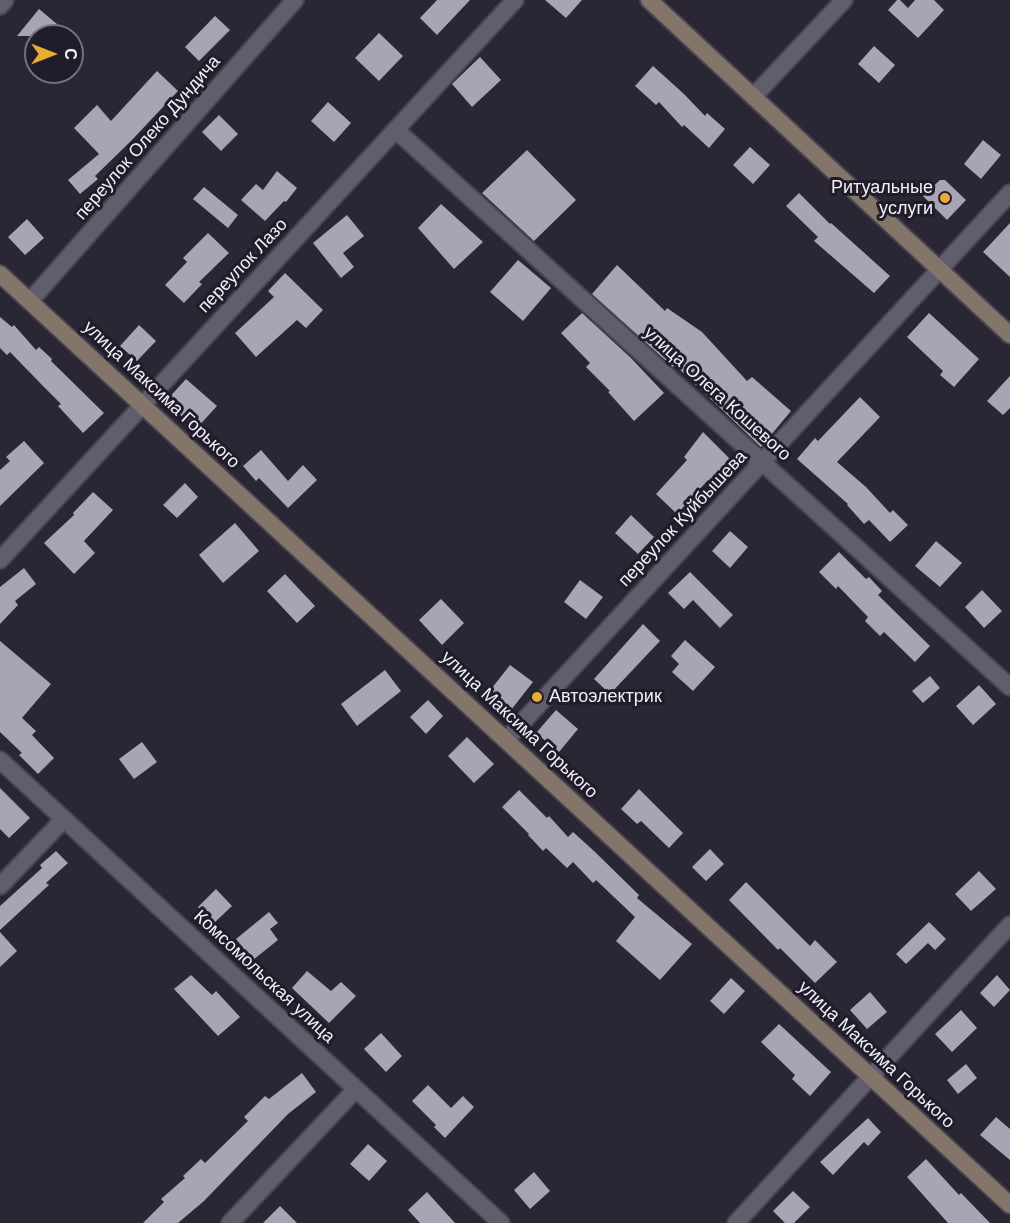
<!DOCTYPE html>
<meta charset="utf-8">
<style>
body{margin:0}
#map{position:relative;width:1010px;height:1223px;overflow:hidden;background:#2a2634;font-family:Arial,sans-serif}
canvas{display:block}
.north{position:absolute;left:24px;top:24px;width:60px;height:60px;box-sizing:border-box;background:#201c2a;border:2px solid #74707d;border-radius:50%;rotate:90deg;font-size:16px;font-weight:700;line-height:24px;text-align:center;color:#f2eff9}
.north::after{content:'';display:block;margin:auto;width:21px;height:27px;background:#e6ac36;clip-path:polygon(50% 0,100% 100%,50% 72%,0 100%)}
</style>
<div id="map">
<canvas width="1010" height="1223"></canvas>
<div class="north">С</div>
</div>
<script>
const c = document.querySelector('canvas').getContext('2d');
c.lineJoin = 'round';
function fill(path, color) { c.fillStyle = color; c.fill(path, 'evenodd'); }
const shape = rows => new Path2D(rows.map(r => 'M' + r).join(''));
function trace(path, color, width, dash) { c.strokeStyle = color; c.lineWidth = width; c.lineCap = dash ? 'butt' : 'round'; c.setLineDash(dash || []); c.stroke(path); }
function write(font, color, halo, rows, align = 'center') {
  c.font = font + ' Arial,sans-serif'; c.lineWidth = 6; c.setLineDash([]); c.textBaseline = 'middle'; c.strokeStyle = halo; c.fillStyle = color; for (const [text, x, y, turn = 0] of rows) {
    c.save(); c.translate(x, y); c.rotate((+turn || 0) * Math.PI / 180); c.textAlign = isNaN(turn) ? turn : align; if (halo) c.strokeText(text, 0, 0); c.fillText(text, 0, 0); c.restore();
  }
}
const building = shape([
 [437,0,470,0,437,35,420,18],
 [545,0,582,0,566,18],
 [897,0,900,0,908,8,915,0,934,0,944,10,918,38,888,10],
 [39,9,57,24,47,36,17,36],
 [215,16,230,30,199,61,185,47],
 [379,33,403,56,379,81,355,58],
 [874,46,895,65,879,83,858,64],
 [480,57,501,80,472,107,452,84],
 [653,66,684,94,705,116,707,113,725,129,709,148,684,125,682,127,659,102,656,105,635,86],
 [157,71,178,91,131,141,95,176,98,179,80,194,68,180,99,154,74,128,97,105,111,121],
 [328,102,351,123,334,142,311,121],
 [219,115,238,134,221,151,202,132],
 [983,140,1001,155,981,179,964,164],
 [750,147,770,165,753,184,733,165],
 [527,150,576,200,534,241,482,193],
 [277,171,297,188,286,202,284,201,265,221,241,200,256,184,263,190],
 [940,180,945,180,966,200,947,220,923,196],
 [204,187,238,215,228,228,193,199],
 [799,193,830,224,831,223,890,276,874,293,814,241,818,237,786,206],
 [441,204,483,242,454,269,418,228],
 [347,215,364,236,343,253,354,267,341,278,313,243],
 [27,219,44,238,25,255,8,237],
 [1010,223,1010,277,983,252],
 [208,233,229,253,199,282,202,284,184,303,165,285,187,262,183,258],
 [518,260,551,288,523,321,490,292],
 [617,265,665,311,667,308,702,332,747,381,752,377,791,411,761,447,675,365,673,367,592,294],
 [285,273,323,310,306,328,297,320,256,357,235,333,274,297,268,291],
 [582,313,631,358,664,393,634,421,608,392,610,391,586,367,590,363,561,333],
 [929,313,979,359,954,387,940,375,943,371,907,337],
 [0,317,12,327,14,325,36,350,39,347,52,359,51,361,104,413,83,433,58,406,61,404,42,385,10,352,7,355,0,348],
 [139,325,156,341,137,361,120,346],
 [1010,376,1010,408,1003,415,987,401],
 [186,379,217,406,196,429,165,402],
 [860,397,880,417,837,462,866,487,890,513,893,510,908,525,890,542,869,520,864,524,847,505,848,504,797,459,815,438,818,441],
 [703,432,735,464,712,484,708,480,677,514,656,494,687,460,684,457],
 [24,441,44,463,0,506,0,470,10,461,6,457],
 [261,450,288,481,303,465,317,480,288,508,259,478,256,481,243,466],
 [185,483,198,497,177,518,163,505],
 [93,492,113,510,84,541,95,553,74,574,44,543,74,515,73,513],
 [631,515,654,537,638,554,615,533],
 [235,523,259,551,223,583,199,555],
 [730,531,748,547,730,568,712,551],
 [936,541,962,563,940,587,915,566],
 [839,552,866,579,869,577,882,591,878,595,930,646,915,662,884,632,880,636,865,621,868,617,838,586,836,589,819,572],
 [24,568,36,584,15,601,18,605,0,624,0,587],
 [690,572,733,615,720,628,693,600,684,609,668,593],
 [285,574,315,606,297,623,267,591],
 [580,580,603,597,586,619,564,602],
 [982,590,1002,611,984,628,965,607],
 [441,599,464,623,442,645,419,620],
 [643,624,660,641,610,694,594,679],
 [685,640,715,667,693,691,672,672,679,664,671,656],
 [0,641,51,684,22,718,36,731,32,735,54,758,38,774,19,755,22,753,0,732],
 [510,665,533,682,511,710,488,693],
 [385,670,401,691,357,726,341,704],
 [930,676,940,688,923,703,912,691],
 [979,685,996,704,973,725,956,706],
 [428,700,443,716,426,734,410,717],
 [556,710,578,729,559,752,536,733],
 [467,737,494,764,474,783,448,756],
 [142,742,157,762,134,779,119,759],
 [0,788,30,818,9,838,0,829],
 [639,789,683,833,669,848,641,821,637,824,621,809],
 [519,790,547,818,549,816,568,837,573,832,594,851,639,895,637,898,692,944,660,980,616,941,635,917,596,880,593,883,573,862,567,868,546,848,543,851,528,835,529,834,502,807],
 [710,849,724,864,706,881,692,867],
 [56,851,68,863,46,883,49,885,0,930,0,906,42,868,40,865],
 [979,871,996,889,971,911,955,894],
 [746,882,810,946,815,940,837,962,815,983,780,948,778,950,729,900],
 [216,889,232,906,214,923,198,907],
 [269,912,278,923,270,929,278,940,253,960,236,939],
 [929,922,946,939,935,950,928,943,906,964,896,954],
 [0,932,17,951,0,967],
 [307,971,331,991,341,982,356,996,329,1023,292,988],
 [191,975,212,995,216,991,240,1017,218,1036,174,989],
 [997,975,1010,990,994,1007,980,993],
 [731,978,745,991,724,1014,710,1001],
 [870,992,887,1012,867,1029,850,1010],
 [961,1010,977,1028,952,1052,935,1034],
 [779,1024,831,1072,810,1096,792,1079,795,1075,761,1042],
 [381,1033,402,1056,386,1072,364,1049],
 [966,1064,977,1078,958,1094,947,1080],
 [302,1073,316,1092,288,1114,204,1201,178,1223,143,1223,164,1202,161,1199,185,1178,183,1176,201,1159,205,1163,248,1121,244,1117,265,1096,269,1099],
 [428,1085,451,1108,463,1096,474,1107,445,1138,434,1127,436,1125,412,1101],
 [996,1117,1010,1129,1010,1160,980,1135],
 [868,1118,881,1132,868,1146,864,1142,833,1175,820,1162],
 [368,1144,387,1161,369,1181,350,1164],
 [926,1159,959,1195,961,1193,990,1223,948,1223,907,1177],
 [534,1172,550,1191,530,1209,514,1190],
 [793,1191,810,1207,794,1223,785,1223,773,1211],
 [427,1192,455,1223,420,1223,408,1210],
 [280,1206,297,1223,263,1223]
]);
const minor = shape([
 [753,97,844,0],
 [396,130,1010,687],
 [30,301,295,0],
 [0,560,515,0],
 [506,740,1010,193],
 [0,760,501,1223],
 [0,886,64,819],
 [230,1223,356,1089],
 [736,1223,1010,925]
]);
const tertiary = shape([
 [0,6,5,0]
]);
const secondary = shape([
 [649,0,1010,335],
 [0,274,1010,1205]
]);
const markers = [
 [945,198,6,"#e6ac36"],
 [537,697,6,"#e6ac36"]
];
const streetNames = [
 ["переулок Олеко Дундича",148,138,-49],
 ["переулок Лазо",243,266,-47],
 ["улица Олега Кошевого",717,394,42],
 ["улица Максима Горького",161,395,43],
 ["переулок Куйбышева",683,519,-47],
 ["улица Максима Горького",519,725,43],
 ["Комсомольская улица",264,977,43],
 ["улица Максима Горького",876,1055,43]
];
const poiNames = [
 ["Ритуальные",933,188],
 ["услуги",933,209],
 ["Автоэлектрик",549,697,"left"]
];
fill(building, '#a8a4b5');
trace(minor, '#484550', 20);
trace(tertiary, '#484550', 20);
trace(secondary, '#484550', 20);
trace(minor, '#615d6d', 16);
trace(tertiary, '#615d6d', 16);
trace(secondary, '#84756a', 16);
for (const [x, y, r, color] of markers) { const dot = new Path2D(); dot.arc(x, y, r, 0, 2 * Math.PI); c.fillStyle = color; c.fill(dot); trace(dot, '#201c2a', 2); }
write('18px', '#f2eff9', '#201c2a', streetNames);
write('18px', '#f2eff9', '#201c2a', poiNames, 'right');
</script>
